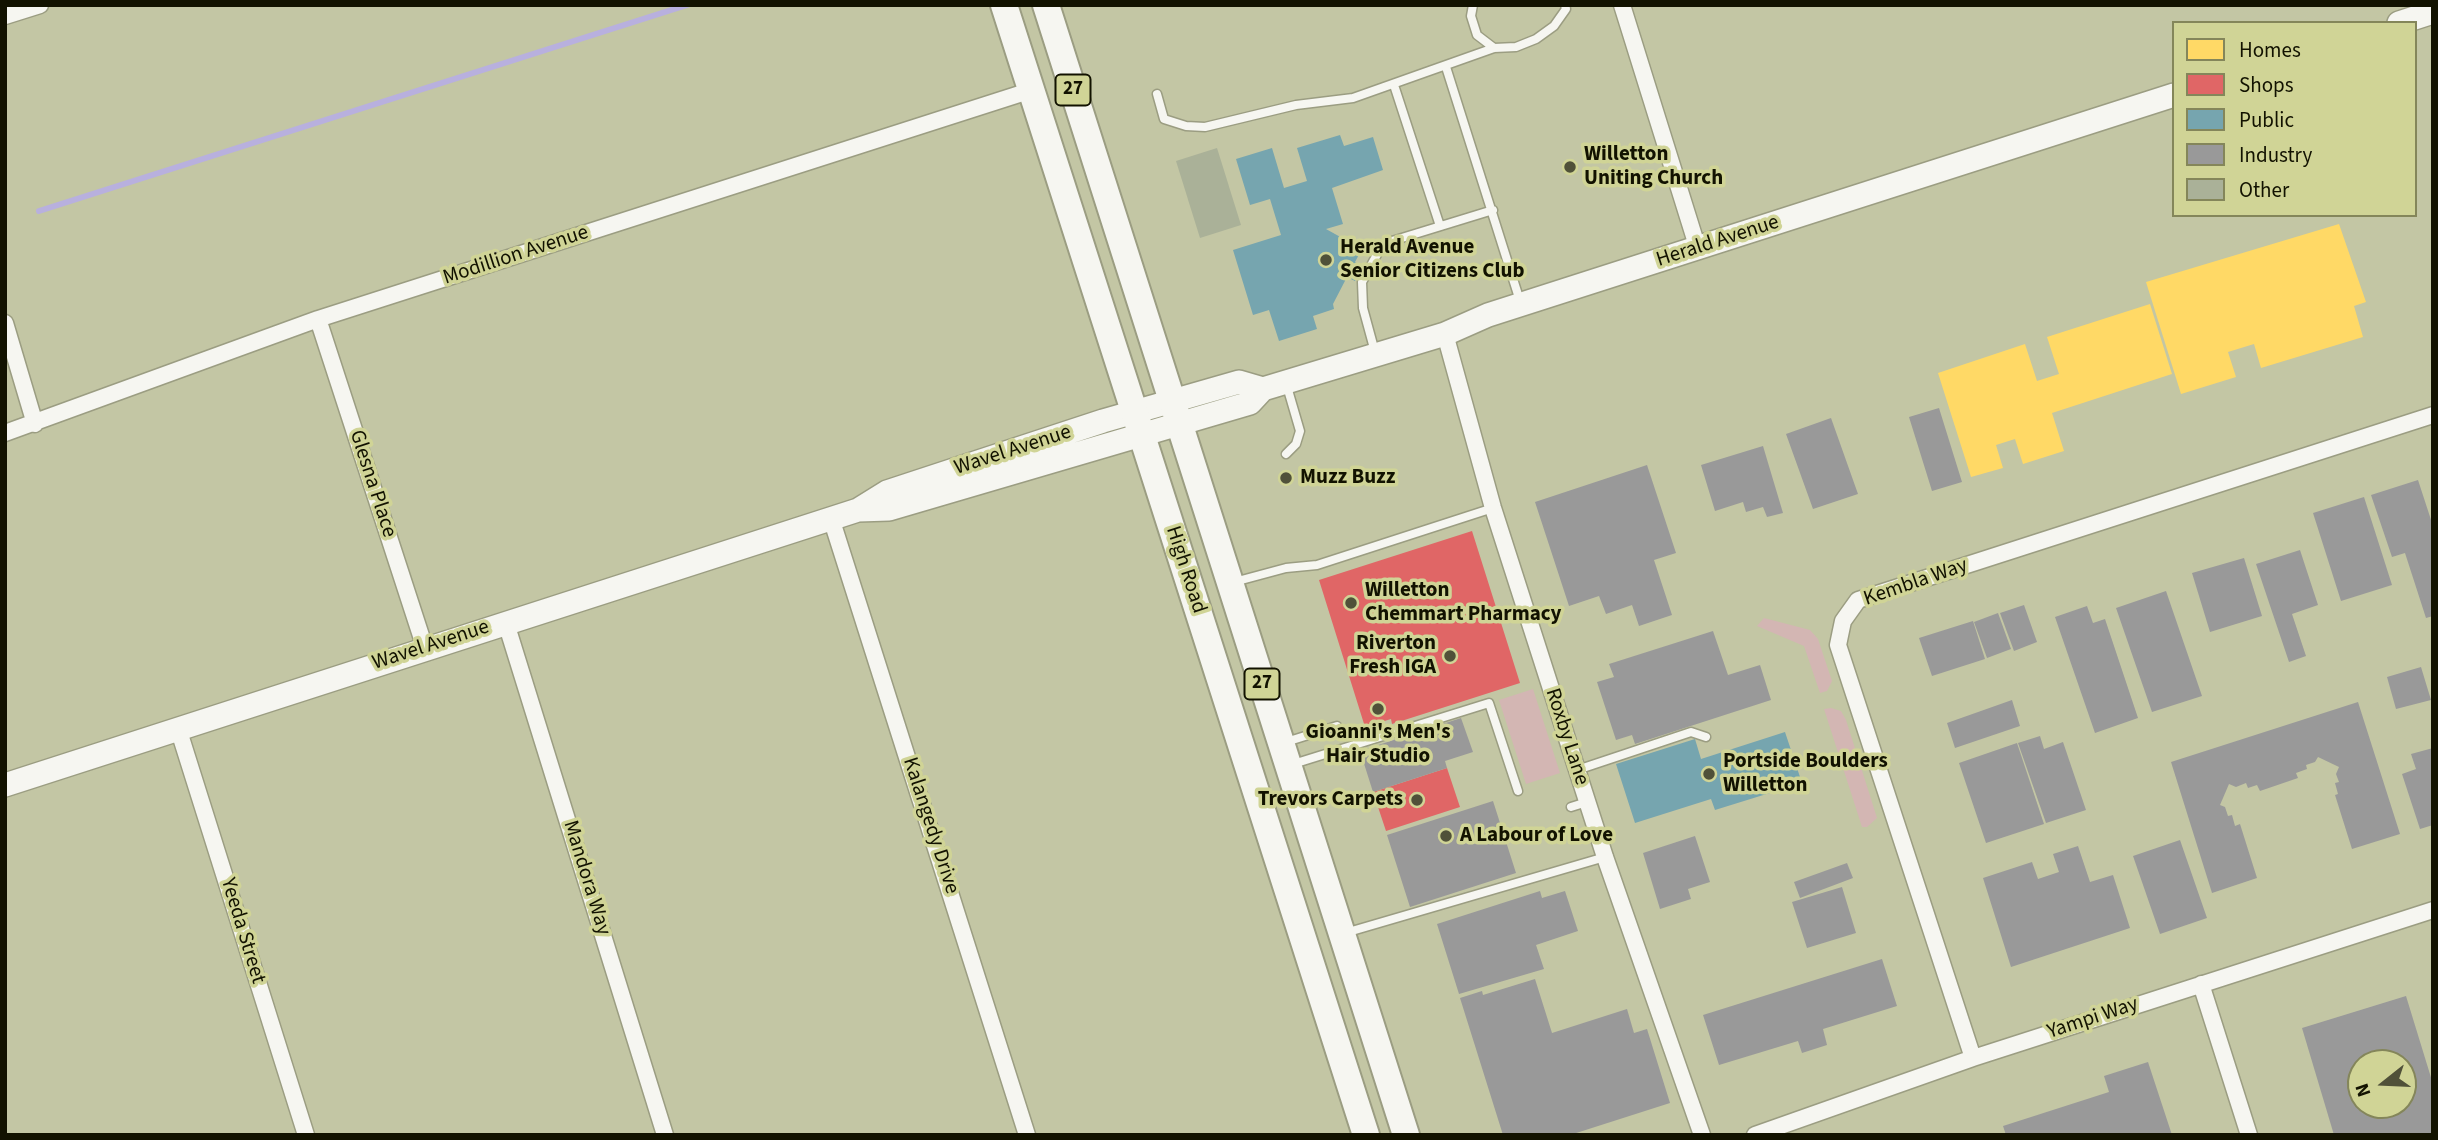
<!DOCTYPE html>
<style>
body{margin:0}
#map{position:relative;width:2438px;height:1140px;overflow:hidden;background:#c3c6a4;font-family:"Source Sans 3",sans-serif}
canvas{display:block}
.frame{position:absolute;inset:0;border:7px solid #121200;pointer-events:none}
.legend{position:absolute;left:2172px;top:21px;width:245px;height:196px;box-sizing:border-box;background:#d0d496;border:2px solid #84865a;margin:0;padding:9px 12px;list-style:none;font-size:21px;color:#121200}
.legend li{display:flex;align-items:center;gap:14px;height:35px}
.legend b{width:35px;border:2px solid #84865a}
.north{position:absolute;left:2347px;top:1049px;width:70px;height:70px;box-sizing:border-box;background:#d0d496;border:2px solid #84865a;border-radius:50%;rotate:252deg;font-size:19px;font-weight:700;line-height:28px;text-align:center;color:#121200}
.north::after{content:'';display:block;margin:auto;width:24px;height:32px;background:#505139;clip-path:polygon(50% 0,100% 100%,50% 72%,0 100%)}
</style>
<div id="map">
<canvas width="2438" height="1140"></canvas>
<div class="frame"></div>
<ul class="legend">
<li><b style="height:19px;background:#ffd966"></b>Homes</li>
<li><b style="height:19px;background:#e06666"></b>Shops</li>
<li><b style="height:19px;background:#76a5af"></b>Public</li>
<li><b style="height:19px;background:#999"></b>Industry</li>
<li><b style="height:19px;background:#aab198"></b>Other</li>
</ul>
<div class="north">N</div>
</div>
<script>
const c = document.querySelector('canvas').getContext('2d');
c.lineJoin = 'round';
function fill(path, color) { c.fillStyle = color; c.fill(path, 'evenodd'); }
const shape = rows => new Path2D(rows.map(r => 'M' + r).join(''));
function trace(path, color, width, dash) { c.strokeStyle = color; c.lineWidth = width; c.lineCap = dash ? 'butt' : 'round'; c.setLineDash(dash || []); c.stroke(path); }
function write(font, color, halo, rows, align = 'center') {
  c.font = font + ' "Source Sans 3",sans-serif'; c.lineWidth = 7; c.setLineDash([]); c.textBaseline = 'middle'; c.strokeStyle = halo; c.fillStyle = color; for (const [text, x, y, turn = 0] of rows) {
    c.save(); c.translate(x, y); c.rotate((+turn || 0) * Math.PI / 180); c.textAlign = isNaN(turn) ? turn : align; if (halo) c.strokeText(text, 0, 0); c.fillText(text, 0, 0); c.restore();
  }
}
const green = shape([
 [1764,618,1810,630,1818,639,1832,681,1827,691,1820,693,1804,646,1757,626],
 [1533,689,1560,773,1526,784,1499,700],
 [1831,708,1841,711,1846,720,1877,818,1867,827,1862,827,1824,709]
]);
const homes = shape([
 [2339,224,2366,302,2354,306,2363,337,2261,368,2254,344,2228,352,2236,377,2181,394,2146,282],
 [2150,304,2172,374,2052,413,2064,451,2023,464,2015,439,1996,445,2003,468,1971,477,1938,373,2025,344,2037,381,2059,374,2047,337]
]);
const shops = shape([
 [1472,531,1520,683,1392,724,1391,719,1365,727,1319,580],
 [1447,768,1460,807,1386,831,1373,792]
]);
const public = shape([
 [1340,135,1344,146,1373,137,1383,170,1332,188,1343,224,1326,229,1362,249,1355,262,1363,267,1355,281,1347,277,1333,304,1334,309,1313,316,1317,329,1279,341,1269,310,1253,315,1233,250,1281,235,1270,199,1250,205,1236,159,1272,148,1284,188,1307,181,1297,148],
 [1785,732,1802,783,1715,810,1711,799,1635,823,1616,764,1695,739,1701,759]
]);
const industry = shape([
 [1939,408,1962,482,1932,491,1909,417],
 [1831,418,1858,494,1813,509,1786,434],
 [1763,446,1783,513,1767,517,1763,507,1746,512,1743,502,1715,511,1701,465],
 [1647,465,1676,553,1654,560,1672,615,1639,626,1632,605,1606,614,1599,596,1569,606,1535,502],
 [2418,480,2433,526,2433,616,2426,618,2405,553,2392,557,2371,495],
 [2364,497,2392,585,2341,601,2313,513],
 [2300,550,2318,605,2292,614,2306,656,2289,662,2256,564],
 [2244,558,2262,616,2210,632,2192,573],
 [2166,591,2202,696,2152,712,2116,608],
 [2024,605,2037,642,2014,651,2000,613],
 [2087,606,2093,623,2105,619,2138,718,2095,733,2055,617],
 [1998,613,2011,649,1987,658,1974,622],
 [1973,621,1985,659,1932,676,1919,638],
 [1713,631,1728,675,1760,665,1771,700,1635,744,1632,735,1616,740,1597,682,1614,677,1609,664],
 [2421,667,2431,700,2396,709,2387,677],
 [2012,700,2020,726,1955,748,1947,723],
 [2358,702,2400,834,2352,849,2335,795,2338,794,2335,783,2339,782,2336,774,2339,767,2318,757,2315,762,2306,765,2307,769,2296,773,2298,778,2260,791,2257,785,2248,788,2246,783,2236,787,2229,784,2220,805,2225,807,2228,816,2232,815,2235,826,2240,824,2257,878,2212,893,2171,762],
 [1461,718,1473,752,1445,761,1447,768,1373,792,1360,751],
 [2040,736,2044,749,2063,742,2086,810,2046,823,2018,743],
 [2017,743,2044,824,1986,843,1959,763],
 [2433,748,2433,825,2420,829,2402,774,2416,769,2411,754],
 [1493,801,1516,873,1410,907,1387,835],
 [1695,836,1710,882,1688,889,1691,899,1660,909,1643,853],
 [2180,840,2207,918,2160,934,2133,856],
 [2078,846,2090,882,2113,875,2130,928,2011,967,1983,878,2032,862,2038,879,2059,872,2053,854],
 [1847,863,1853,878,1800,898,1794,882],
 [1842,887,1856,933,1807,948,1792,902],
 [1540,891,1542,898,1565,891,1578,931,1536,945,1544,969,1459,994,1437,924],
 [1882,959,1897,1006,1823,1029,1827,1045,1802,1053,1798,1041,1719,1065,1703,1015],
 [1535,979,1552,1033,1627,1009,1634,1033,1647,1029,1670,1103,1570,1135,1503,1135,1460,998,1482,991,1483,995],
 [2406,996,2433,1084,2433,1135,2334,1135,2302,1028],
 [2361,1063,2403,1063,2403,1105,2361,1105],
 [2148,1062,2172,1135,2006,1135,2003,1126,2109,1092,2104,1076]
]);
const stream = shape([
 [39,211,687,5]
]);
const building = shape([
 [1217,148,1241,225,1200,238,1176,161]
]);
const lane = shape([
 [1473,5,1471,16,1477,35,1494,48],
 [1446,67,1520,301],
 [1394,85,1440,226],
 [1157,94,1164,119,1186,126,1205,127,1296,105,1353,98,1494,48,1516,47,1536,39,1554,26,1566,9,1565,5],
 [1375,352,1363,308,1362,282,1380,249,1392,241,1493,210],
 [1286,383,1300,431,1296,444,1286,454],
 [1234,582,1286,568,1317,565,1493,508],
 [1286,742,1337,726],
 [1290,765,1489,703,1518,791],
 [1577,770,1691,732,1706,737],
 [1571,807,1587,802],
 [1345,933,1605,857]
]);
const street = shape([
 [1622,5,1698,249],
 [5,16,40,5],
 [318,319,425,648],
 [5,323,35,424],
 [1445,334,1493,508,1605,857,1702,1135],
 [5,433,318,319,1032,90],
 [831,518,1027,1135],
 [506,623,665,1135],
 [178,728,306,1135],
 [2201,984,2249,1135],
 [1973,1058,1838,645,1843,621,1858,600,2433,415],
 [1755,1135,1973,1058,2433,910]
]);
const secondary = shape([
 [2399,23,2433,12],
 [858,510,889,509,1250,403,1263,389,1445,334,1488,315,2174,95],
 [5,785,858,510,887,492,1103,421,1239,382,1263,389]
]);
const primary = shape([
 [1004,5,1366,1135],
 [1046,5,1406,1135]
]);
const markers = [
 [1570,167,7,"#505139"],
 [1326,260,7,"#505139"],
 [1286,478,7,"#505139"],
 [1351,603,7,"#505139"],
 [1450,656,7,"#505139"],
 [1378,709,7,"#505139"],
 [1709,774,7,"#505139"],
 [1417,800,7,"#505139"],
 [1446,836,7,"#505139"]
];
const shields = [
 [1073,90,35],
 [1262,684,35]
];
const shieldNames = [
 ["27",1073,90],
 ["27",1262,684]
];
const poiNames = [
 ["Willetton",1584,155],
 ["Uniting Church",1584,179],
 ["Herald Avenue",1340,248],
 ["Senior Citizens Club",1340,272],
 ["Muzz Buzz",1300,478],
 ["Willetton",1365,591],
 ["Chemmart Pharmacy",1365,615],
 ["Riverton",1436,644,"right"],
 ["Fresh IGA",1436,668,"right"],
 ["Gioanni's Men's",1378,733,"center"],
 ["Hair Studio",1378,757,"center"],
 ["Portside Boulders",1723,762],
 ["Willetton",1723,786],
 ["Trevors Carpets",1403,800,"right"],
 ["A Labour of Love",1460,836]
];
const streetNames = [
 ["Herald Avenue",1718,242,-18],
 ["Modillion Avenue",516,256,-18],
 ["Wavel Avenue",1013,451,-18],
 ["Glesna Place",372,484,72],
 ["High Road",1185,570,72],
 ["Kembla Way",1916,583,-19],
 ["Wavel Avenue",431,646,-18],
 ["Roxby Lane",1566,737,72],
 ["Kalangedy Drive",930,826,72],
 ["Mandora Way",586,878,73],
 ["Yeeda Street",242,931,73],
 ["Yampi Way",2093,1019,-18]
];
fill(green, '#d3b6b3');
fill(homes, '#ffd966');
fill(shops, '#e06666');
fill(public, '#76a5af');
fill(industry, '#999');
trace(stream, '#b8b0de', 6);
fill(building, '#aab198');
trace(lane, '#9b9d82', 11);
trace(street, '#9b9d82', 19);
trace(secondary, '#9b9d82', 26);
trace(primary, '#9b9d82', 30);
trace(lane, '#f6f6f1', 8);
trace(street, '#f6f6f1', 16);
trace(secondary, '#f6f6f1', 23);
trace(primary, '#f6f6f1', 26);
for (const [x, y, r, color] of markers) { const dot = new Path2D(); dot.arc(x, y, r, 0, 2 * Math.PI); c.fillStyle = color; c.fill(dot); trace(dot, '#d0d496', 2.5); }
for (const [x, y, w] of shields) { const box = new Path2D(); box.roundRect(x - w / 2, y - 15.5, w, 31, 5); c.fillStyle = '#d0d496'; c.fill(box); trace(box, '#121200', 2); }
write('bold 19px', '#121200', null, shieldNames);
write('bold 21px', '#121200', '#d0d496', poiNames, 'left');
write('21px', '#121200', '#d0d496', streetNames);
</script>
